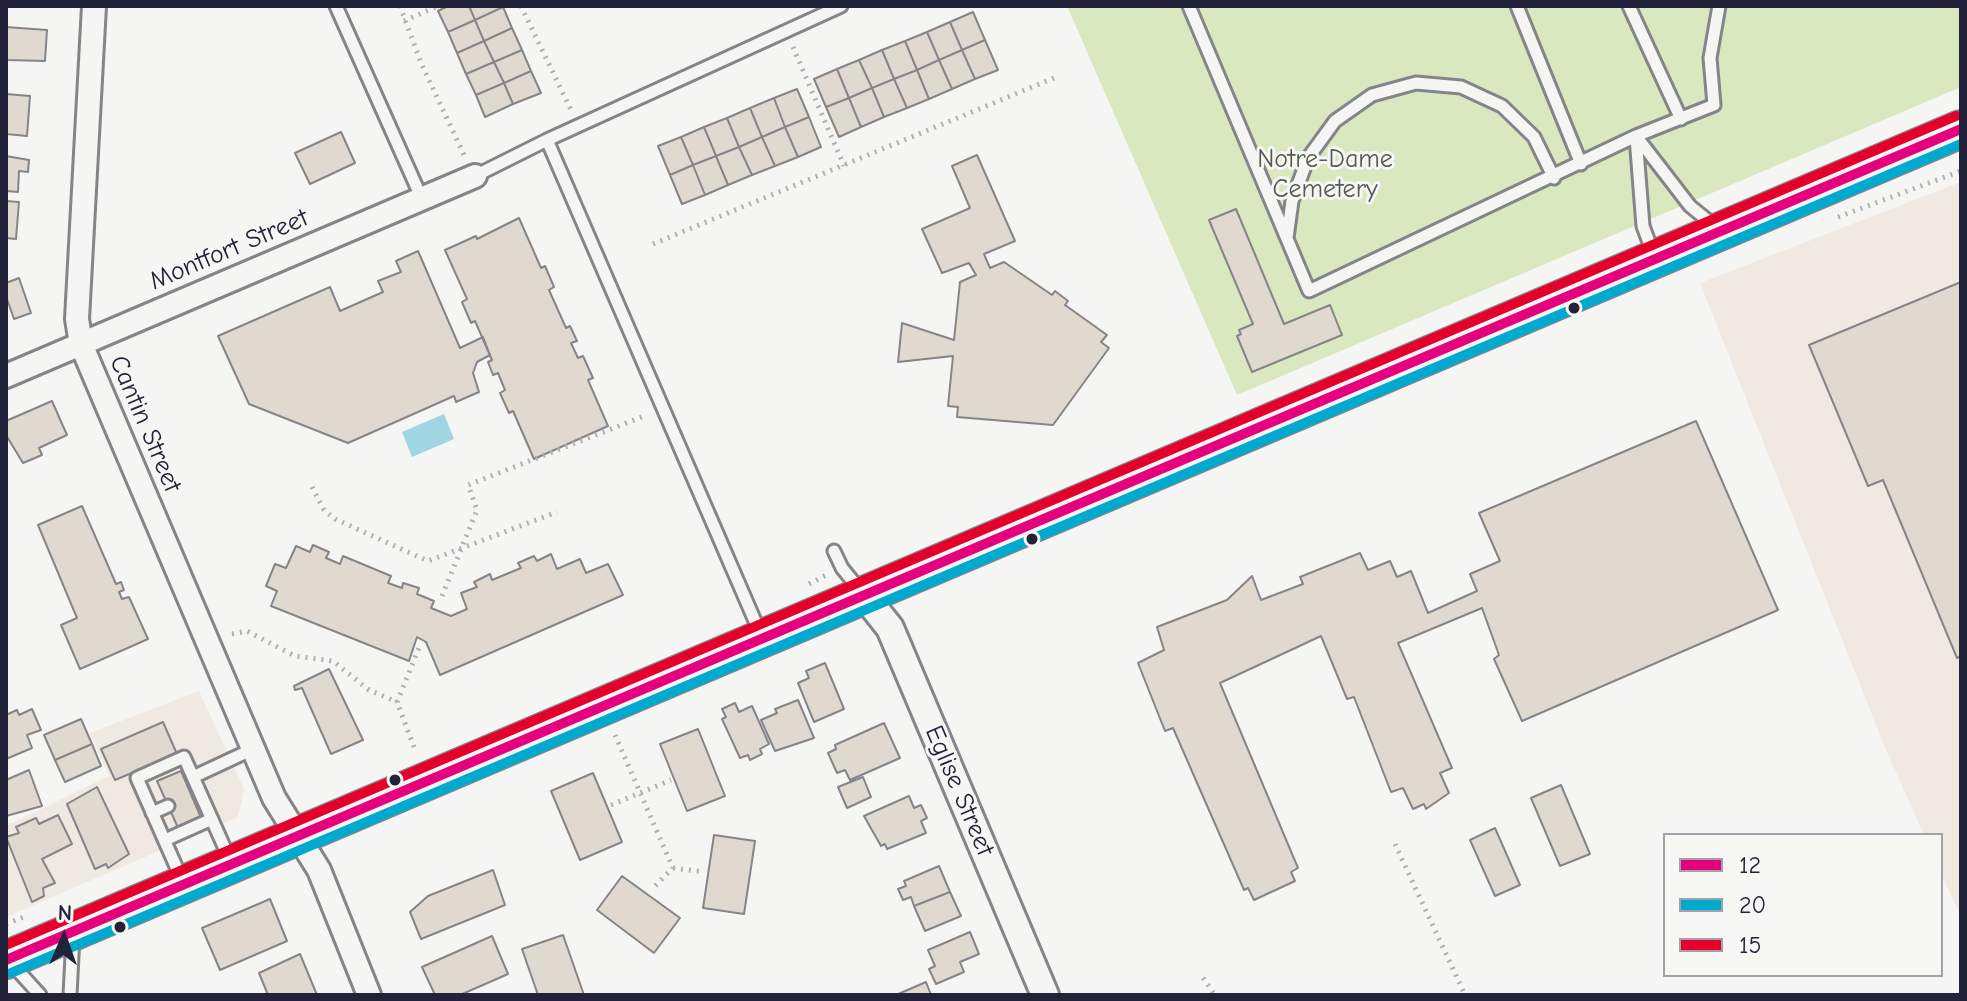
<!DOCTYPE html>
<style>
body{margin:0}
#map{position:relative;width:1967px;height:1001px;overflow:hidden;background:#f5f5f3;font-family:"Comic Neue",sans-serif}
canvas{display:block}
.frame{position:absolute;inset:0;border:8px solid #22223b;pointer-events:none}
.legend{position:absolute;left:1663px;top:833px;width:280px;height:144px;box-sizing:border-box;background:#f6f6f2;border:2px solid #a1a1a9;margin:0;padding:10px 14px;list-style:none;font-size:24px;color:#22223b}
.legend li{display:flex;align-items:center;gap:16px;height:40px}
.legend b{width:40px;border:2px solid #a1a1a9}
.north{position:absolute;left:24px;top:897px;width:80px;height:80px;-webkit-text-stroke:6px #f6f6f2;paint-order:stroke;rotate:2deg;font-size:22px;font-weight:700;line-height:32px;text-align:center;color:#22223b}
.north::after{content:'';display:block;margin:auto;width:28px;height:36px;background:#22223b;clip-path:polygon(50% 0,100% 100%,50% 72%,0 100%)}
</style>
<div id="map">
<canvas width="1967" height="1001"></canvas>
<div class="frame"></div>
<ul class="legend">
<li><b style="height:10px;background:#e5007d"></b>12</li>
<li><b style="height:10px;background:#00a9ce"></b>20</li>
<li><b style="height:10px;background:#e4002b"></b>15</li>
</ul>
<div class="north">N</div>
</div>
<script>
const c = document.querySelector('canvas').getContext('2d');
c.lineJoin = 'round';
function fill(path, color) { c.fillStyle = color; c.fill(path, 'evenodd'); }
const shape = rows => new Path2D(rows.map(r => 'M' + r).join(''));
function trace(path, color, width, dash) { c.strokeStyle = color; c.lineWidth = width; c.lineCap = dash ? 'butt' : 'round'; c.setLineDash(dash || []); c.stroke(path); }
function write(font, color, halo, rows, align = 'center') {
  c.font = font + ' "Comic Neue",sans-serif'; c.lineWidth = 6; c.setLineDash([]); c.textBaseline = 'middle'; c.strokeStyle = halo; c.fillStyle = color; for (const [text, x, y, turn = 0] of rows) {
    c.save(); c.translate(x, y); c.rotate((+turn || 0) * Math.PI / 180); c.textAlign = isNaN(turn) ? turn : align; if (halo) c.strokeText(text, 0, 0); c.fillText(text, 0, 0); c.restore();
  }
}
const built = shape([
 [1961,182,1961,917,1941,873,1941,835,1924,835,1886,750,1700,283],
 [199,691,244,789,238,817,6,917,6,826,109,776,90,733]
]);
const green = shape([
 [1067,6,1961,6,1961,87,1237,395]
]);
const water = shape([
 [444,414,454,439,412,457,402,432]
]);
const building = shape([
 [448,6,469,6,475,20,448,32,438,11,448,6],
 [469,6,502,6,503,7,475,20,469,6],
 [503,7,512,28,484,41,475,20,503,7],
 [973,12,985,40,962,50,950,22,973,12],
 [475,20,484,41,457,53,448,32,475,20],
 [950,22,962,50,939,60,927,32,950,22],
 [6,27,47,30,45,61,6,60,6,27],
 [512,28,522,50,494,62,484,41,512,28],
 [927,32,939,60,917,70,905,41,927,32],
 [985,40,998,70,975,79,962,50,985,40],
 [484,41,494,62,466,74,457,53,484,41],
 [905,41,917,70,894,79,882,50,905,41],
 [522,50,531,71,504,83,494,62,522,50],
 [882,50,894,79,872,88,859,60,882,50],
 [962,50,975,79,952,89,939,60,962,50],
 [859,60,872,88,849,98,837,69,859,60],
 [939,60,952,89,929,99,917,70,939,60],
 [494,62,504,83,476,95,466,74,494,62],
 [837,69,849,98,826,107,814,79,837,69],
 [917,70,929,99,907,108,894,79,917,70],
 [531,71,541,93,513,104,504,83,531,71],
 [894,79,907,108,884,117,872,88,894,79],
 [504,83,513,104,485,117,476,95,504,83],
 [872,88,884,117,861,127,849,98,872,88],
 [797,89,809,117,785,127,774,98,797,89],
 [6,94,30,96,27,136,6,134,6,94],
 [774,98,785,127,762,137,750,108,774,98],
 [849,98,861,127,839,137,826,107,849,98],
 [750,108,762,137,739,147,727,118,750,108],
 [809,117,821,147,798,157,785,127,809,117],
 [727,118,739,147,716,156,704,127,727,118],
 [704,127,716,156,693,165,681,137,704,127],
 [785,127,798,157,775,166,762,137,785,127],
 [341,132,355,163,310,184,295,153,341,132],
 [681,137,693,165,670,175,658,146,681,137],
 [762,137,775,166,752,175,739,147,762,137],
 [739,147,752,175,728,185,716,156,739,147],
 [977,155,1015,241,984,254,990,268,1004,262,1052,295,1055,291,1068,301,1065,305,1107,335,1101,342,1109,348,1053,425,957,417,958,407,948,406,953,356,898,362,902,323,954,340,960,282,976,275,969,263,942,273,922,229,970,208,952,166,977,155],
 [6,156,29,160,28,172,19,171,18,192,6,191,6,156],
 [716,156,728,185,705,195,693,165,716,156],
 [693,165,705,195,682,204,670,175,693,165],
 [6,201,19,202,16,239,6,238,6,201],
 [1236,209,1284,324,1330,305,1342,335,1252,372,1237,336,1241,334,1239,330,1253,324,1209,220,1236,209],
 [519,218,541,268,545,266,554,287,549,290,566,328,570,326,577,341,571,343,578,358,583,356,593,378,588,380,608,426,534,459,513,411,509,413,500,393,505,390,498,373,493,375,488,362,492,360,475,321,471,323,462,302,467,299,445,250,476,236,477,239,519,218],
 [418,251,460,348,483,337,490,355,477,362,473,373,479,392,456,402,454,396,348,443,249,404,218,336,330,287,340,311,383,292,378,281,401,272,396,261,418,251],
 [19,278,31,313,14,319,6,296,6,283,19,278],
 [1961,282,1961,656,1957,658,1883,480,1868,486,1809,345,1961,282],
 [52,401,67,435,39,448,42,455,23,463,6,435,6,421,52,401],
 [1696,421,1778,610,1522,721,1494,659,1499,655,1482,608,1398,643,1452,768,1440,773,1449,793,1426,809,1424,804,1413,809,1403,788,1391,792,1354,697,1347,699,1321,636,1220,683,1298,868,1291,872,1295,881,1254,900,1248,888,1244,890,1173,728,1165,731,1138,663,1164,650,1157,627,1227,600,1252,576,1261,600,1303,584,1300,577,1360,553,1368,570,1390,561,1397,577,1411,571,1428,613,1477,591,1470,574,1500,561,1479,513,1696,421],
 [82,506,116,584,121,582,124,590,119,592,122,599,129,597,148,639,80,669,61,625,77,618,38,525,82,506],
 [313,545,329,552,326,558,340,564,343,556,391,576,388,583,402,588,403,583,419,588,417,594,434,601,431,608,451,616,467,609,461,593,477,587,474,582,490,574,492,580,521,568,518,563,534,556,537,561,551,554,557,569,580,559,586,573,608,564,623,595,440,675,426,642,417,637,409,661,271,606,277,591,266,586,275,564,286,568,296,546,310,552,313,545],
 [825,663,844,709,814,722,798,683,809,678,806,671,825,663],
 [329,669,363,740,331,754,302,688,295,690,294,686,329,669],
 [798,700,814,738,775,751,761,720,777,713,775,709,798,700],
 [735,703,739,712,752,706,769,744,760,749,762,754,750,760,748,755,740,758,722,719,726,717,722,709,735,703],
 [32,709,41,730,27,735,32,748,6,759,6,715,17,710,19,715,32,709],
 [81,719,92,744,55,760,44,735,81,719],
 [163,722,177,754,115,780,101,749,163,722],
 [884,723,900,758,850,780,845,770,837,773,828,753,836,749,835,745,884,723],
 [698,729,725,796,687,811,660,744,698,729],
 [92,744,101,766,65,782,55,760,92,744],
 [29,770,42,806,6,816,6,780,29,770],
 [181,771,202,820,179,830,157,781,181,771],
 [593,773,622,842,580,860,551,791,593,773],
 [863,777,871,797,847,808,838,787,863,777],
 [1561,785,1590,854,1560,866,1531,798,1561,785],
 [97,787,129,854,108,868,106,864,95,869,67,804,97,787],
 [909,796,914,808,921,805,927,818,921,821,926,833,887,849,885,844,881,846,864,816,909,796],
 [58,815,72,844,42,859,55,883,43,888,44,896,32,902,6,837,19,833,16,827,36,818,39,824,58,815],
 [1495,828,1520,885,1495,896,1470,840,1495,828],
 [714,835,755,841,744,914,703,908,714,835],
 [939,866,950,892,914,906,911,897,903,900,898,889,906,886,904,881,939,866],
 [493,870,505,905,421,939,410,912,428,896,493,870],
 [622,876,680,918,654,953,597,910,622,876],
 [950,892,961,916,925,931,914,906,950,892],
 [270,899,287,941,220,970,202,928,270,899],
 [970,932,979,954,960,962,964,972,936,984,929,969,935,966,928,950,970,932],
 [563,935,584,995,538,995,522,949,563,935],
 [492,936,508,974,460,995,435,995,422,967,492,936],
 [300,954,317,995,268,995,259,973,300,954],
 [926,982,931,995,896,995,926,982]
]);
const path = shape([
 [400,6,421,63,464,155],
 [521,6,571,110],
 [404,21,438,6],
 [793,47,844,166],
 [1838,217,1961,171],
 [653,244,1054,78],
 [312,487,324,510,335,519,428,561,557,512],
 [809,584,828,574],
 [442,596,477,510,468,485,647,415],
 [232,634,247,631,295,656,333,661,369,690,397,702],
 [615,735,673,868,652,889],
 [414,747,397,702,421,643],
 [611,805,671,780],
 [1395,844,1465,995],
 [673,868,704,872],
 [6,924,26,916],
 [1203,978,1215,995]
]);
const service = shape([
 [336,6,422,199],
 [1189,6,1309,291,1636,136,1714,105,1710,58,1719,6],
 [1517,6,1581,164],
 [1629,6,1681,119],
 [1636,136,1690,206,1717,228],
 [1636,137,1643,226,1654,256],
 [547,140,841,6],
 [475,176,547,140,761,635],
 [1287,238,1292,201,1308,158,1335,121,1372,95,1416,83,1461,87,1502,106,1534,137,1554,178],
 [834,551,842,568,860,590],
 [193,777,230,860],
 [152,813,168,806],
 [165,840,212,819],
 [182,880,137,778,184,757,193,777,253,749],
 [11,963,40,995],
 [70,995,73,936]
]);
const minor = shape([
 [94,6,77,319,81,344,274,798,319,870,369,995],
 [6,376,475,176]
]);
const tertiary = shape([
 [863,594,890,628,1045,995]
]);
const primary = shape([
 [6,960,1961,129]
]);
const bus1 = shape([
 [6,960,1961,129]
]);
const bus2 = shape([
 [11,973,1961,144]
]);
const bus3 = shape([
 [6,945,1956,116]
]);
const markers = [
 [1574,308,7,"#22223b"],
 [1032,539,7,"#22223b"],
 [395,780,7,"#22223b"],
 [120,927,7,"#22223b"]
];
const parkNames = [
 ["Notre-Dame",1325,160],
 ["Cemetery",1325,190]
];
const streetNames = [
 ["Montfort Street",229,250,-23],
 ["Cantin Street",145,424,67],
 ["Eglise Street",959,791,67]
];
fill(built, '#efe9e1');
fill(green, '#d9e8bf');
fill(water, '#a0d6e2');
fill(building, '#e0d9d0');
trace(building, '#858589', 2);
trace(service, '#858589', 17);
trace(minor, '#858589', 28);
trace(tertiary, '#858589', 32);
trace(primary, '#858589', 40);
trace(path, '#b0b0b2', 5, [2, 6]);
trace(service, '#f5f5f3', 11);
trace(minor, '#f5f5f3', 22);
trace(tertiary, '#f5f5f3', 26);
trace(primary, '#f5f5f3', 34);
trace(bus1, '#e5007d', 10);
trace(bus2, '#00a9ce', 10);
trace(bus3, '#e4002b', 10);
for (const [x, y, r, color] of markers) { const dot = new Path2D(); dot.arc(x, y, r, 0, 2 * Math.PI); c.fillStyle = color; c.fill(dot); trace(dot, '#f6f6f2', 3); }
write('26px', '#525a56', '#f6f6f2', parkNames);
write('26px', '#22223b', '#f6f6f2', streetNames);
</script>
